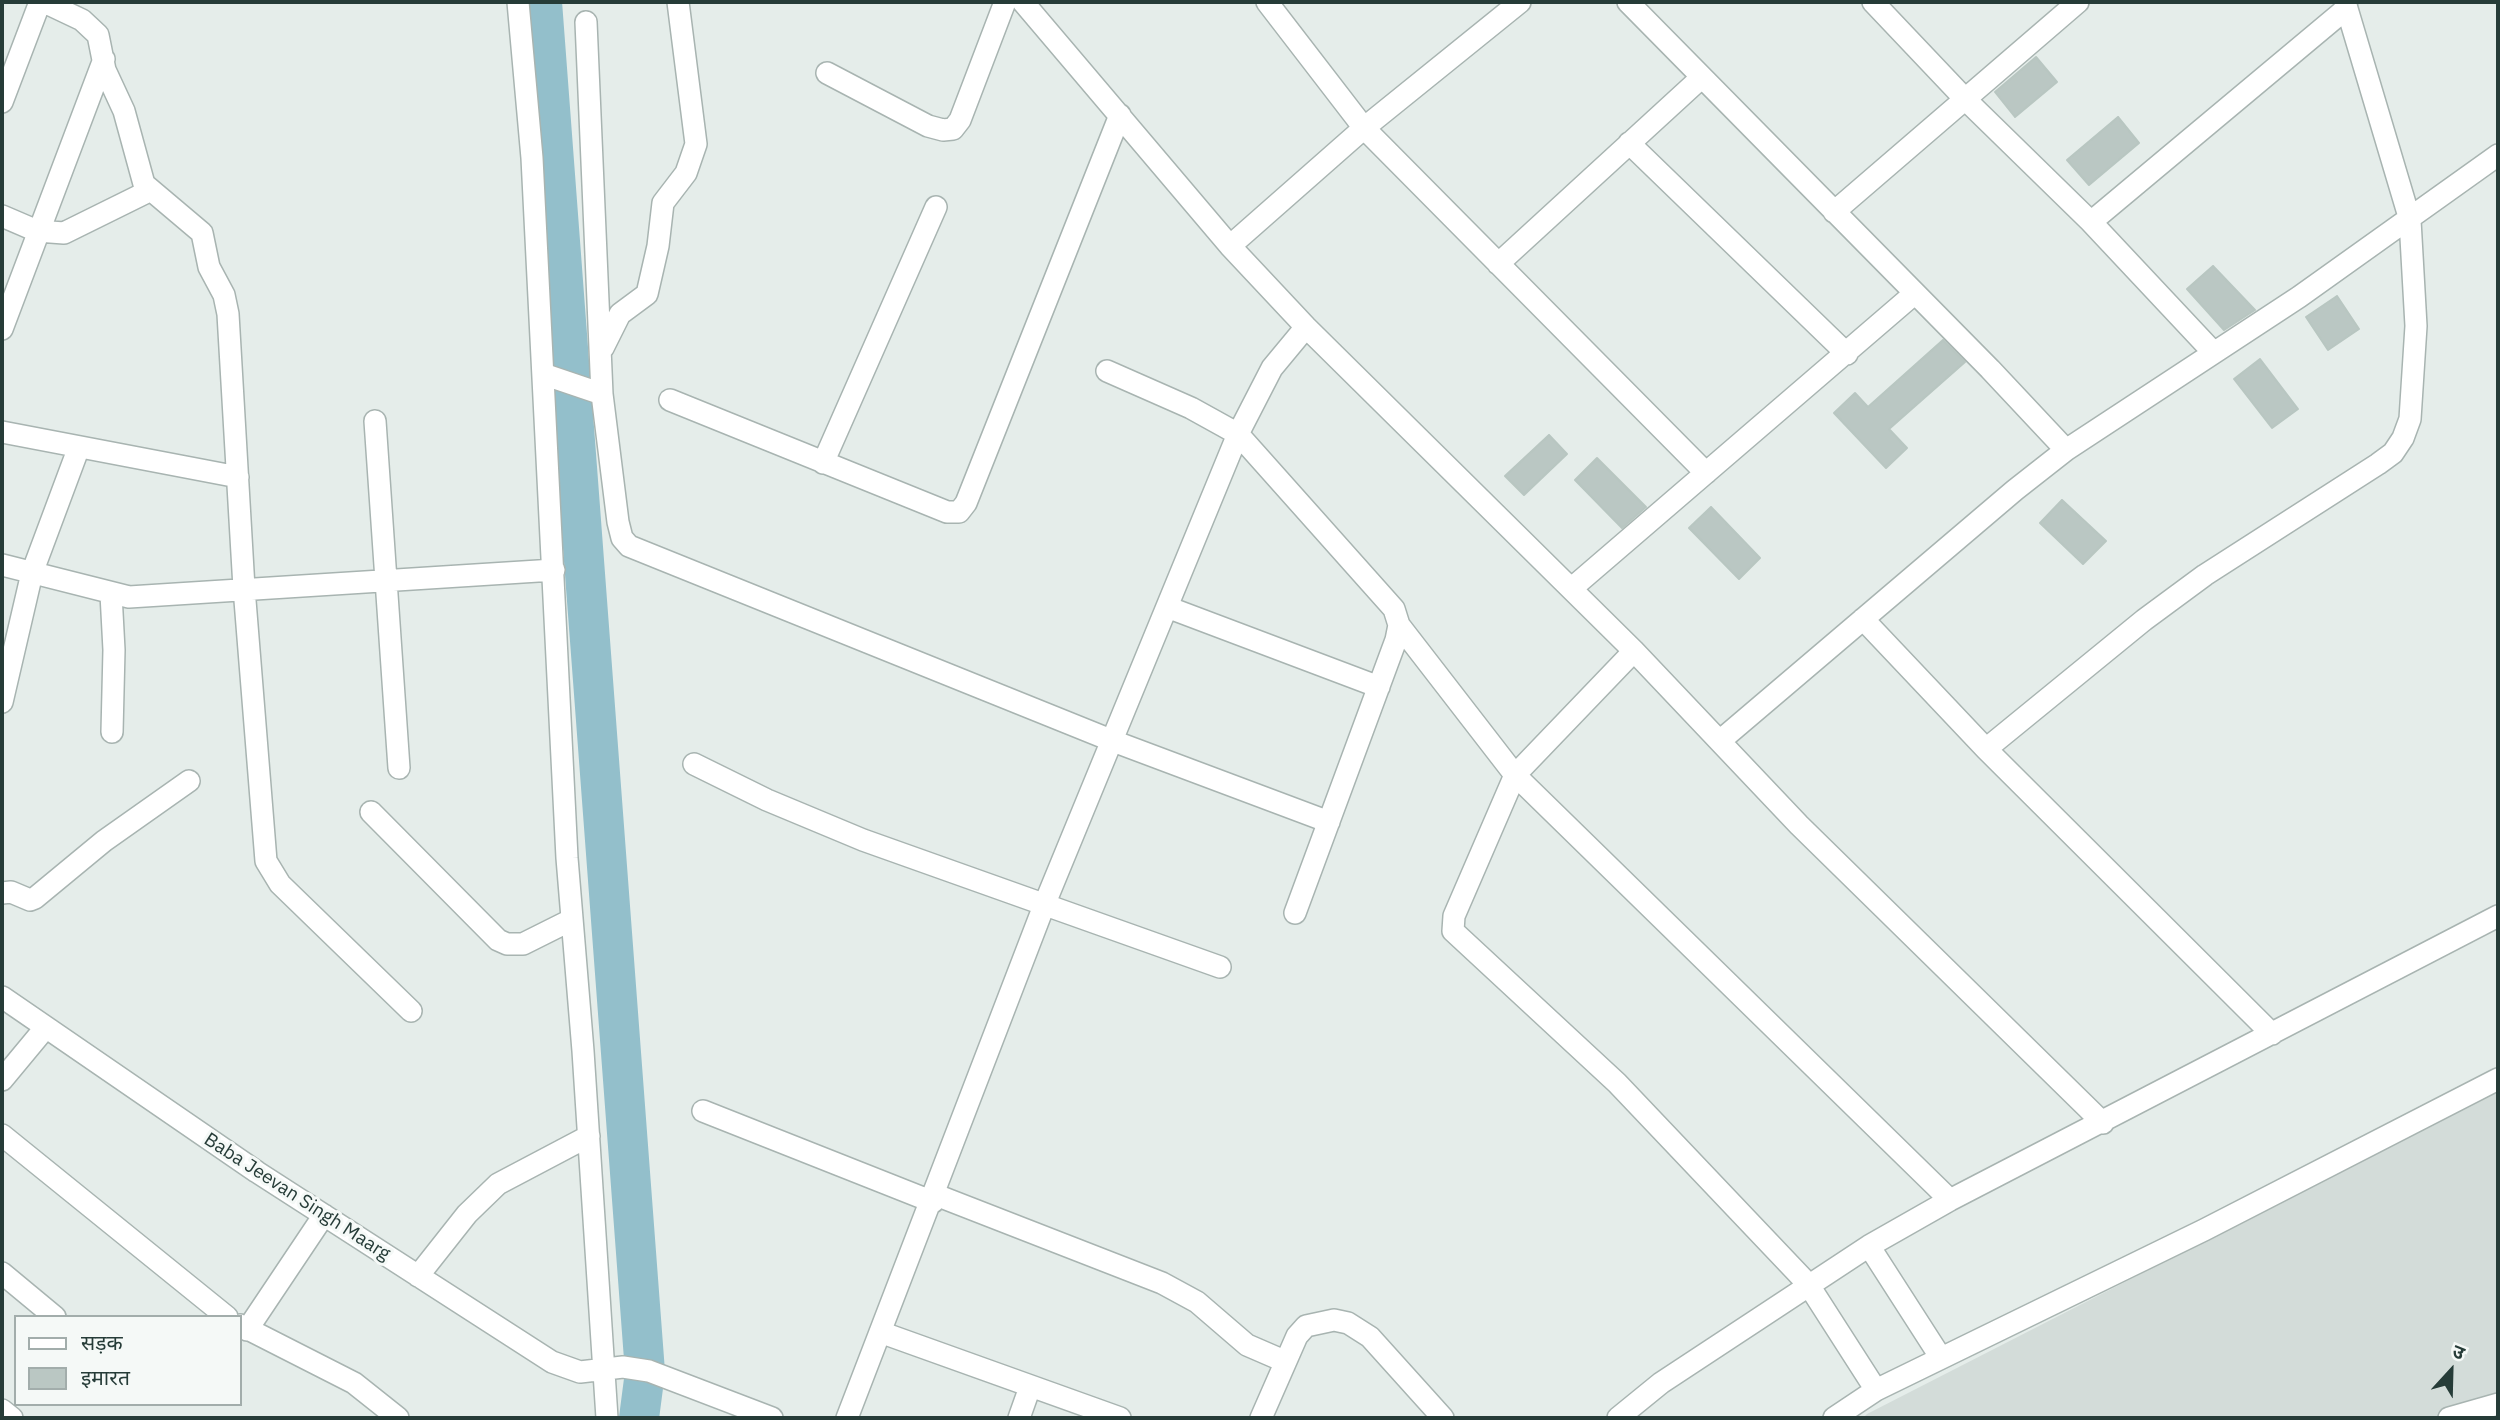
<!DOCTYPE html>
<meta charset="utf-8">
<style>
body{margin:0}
#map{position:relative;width:2500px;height:1420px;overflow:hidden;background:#e5edea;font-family:"IBM Plex Sans","Noto Sans Devanagari",sans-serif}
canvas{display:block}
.frame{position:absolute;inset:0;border:4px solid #263c38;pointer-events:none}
.legend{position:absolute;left:14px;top:1315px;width:228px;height:91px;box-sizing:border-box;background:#f5f9f7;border:2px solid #a2adab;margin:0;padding:9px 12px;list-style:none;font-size:21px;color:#263c38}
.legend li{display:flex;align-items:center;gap:14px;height:35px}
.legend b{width:35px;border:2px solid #a2adab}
.north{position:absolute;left:2416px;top:1336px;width:70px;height:70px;-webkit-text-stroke:5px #f5f9f7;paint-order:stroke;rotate:22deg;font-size:19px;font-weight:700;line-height:28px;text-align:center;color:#263c38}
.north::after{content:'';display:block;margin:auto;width:24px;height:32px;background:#263c38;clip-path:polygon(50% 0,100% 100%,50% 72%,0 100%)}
</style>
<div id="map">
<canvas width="2500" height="1420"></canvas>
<div class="frame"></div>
<ul class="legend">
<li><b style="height:9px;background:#fff"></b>सड़क</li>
<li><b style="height:19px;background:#bac7c3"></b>इमारत</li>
</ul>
<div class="north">उ</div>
</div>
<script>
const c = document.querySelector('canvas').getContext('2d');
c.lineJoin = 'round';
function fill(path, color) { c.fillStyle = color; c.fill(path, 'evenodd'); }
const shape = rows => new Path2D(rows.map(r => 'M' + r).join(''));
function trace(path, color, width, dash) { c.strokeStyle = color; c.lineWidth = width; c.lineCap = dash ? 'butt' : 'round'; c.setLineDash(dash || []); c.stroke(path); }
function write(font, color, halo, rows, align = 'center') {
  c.font = font + ' "IBM Plex Sans",sans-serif'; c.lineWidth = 6; c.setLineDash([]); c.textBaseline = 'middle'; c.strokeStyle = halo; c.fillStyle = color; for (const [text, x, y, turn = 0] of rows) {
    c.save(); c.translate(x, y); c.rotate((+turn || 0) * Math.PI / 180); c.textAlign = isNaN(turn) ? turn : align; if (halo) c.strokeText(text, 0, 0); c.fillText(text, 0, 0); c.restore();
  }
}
const built = shape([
 [2498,1091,2498,1418,1863,1418,1867,1414]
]);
const river = shape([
 [542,2,645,1372,639,1418]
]);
const building = shape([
 [2036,57,2057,82,2015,117,1995,92,2036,57],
 [2118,117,2139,143,2089,185,2067,160,2118,117],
 [2213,266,2255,310,2224,330,2187,289,2213,266],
 [2337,296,2359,329,2328,350,2306,317,2337,296],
 [1943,340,1965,362,1889,429,1907,448,1886,468,1834,413,1855,393,1868,407,1943,340],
 [2260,359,2298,409,2272,428,2234,379,2260,359],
 [1549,435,1567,454,1524,495,1505,476,1549,435],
 [1597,458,1646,507,1622,528,1575,480,1597,458],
 [2062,500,2106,541,2083,564,2040,523,2062,500],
 [1711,507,1760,558,1739,579,1689,528,1711,507]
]);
const minor = shape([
 [44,2,82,20,98,35,105,70,124,111,144,184,202,233,209,267,224,295,228,314,244,588,266,861,280,884,411,1011],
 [518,2,532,158,567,858,583,1051,607,1418],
 [1023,2,1230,246],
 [1267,2,1364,128,1706,473],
 [1520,2,1364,128,1230,246,1306,327,1634,651,1799,825,2103,1123],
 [1628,2,1990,369,2066,450],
 [1873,2,1965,99,2091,222,2213,352],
 [586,22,602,394,618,522,622,538,629,546,1113,741,1329,822],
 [827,73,928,126,943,130,953,129,960,120,1005,2],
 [2,102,40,2],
 [1629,143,1847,354],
 [1834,212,2078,2],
 [2,216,37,231,64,233,149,191],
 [2091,222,2347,8],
 [1498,264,1702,77],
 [2,329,104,59],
 [603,348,620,314,647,294,658,246,663,203,686,173,696,144,678,2],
 [1107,371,1191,408,1238,434,1394,609,1399,625,1396,640,1295,913],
 [543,374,602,394],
 [670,400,947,512,959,512,966,503,1120,115],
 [375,421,399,768],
 [2,432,238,477],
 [823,463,936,207],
 [2,565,129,597,554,570],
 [1572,588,1914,294],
 [111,594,114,650,112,732],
 [1167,607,1379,687],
 [1863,619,1986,749,2272,1034],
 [1399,625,1515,775,1950,1200],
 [1634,651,1515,775,1454,916,1453,931,1617,1083,1808,1284,1876,1390],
 [2,702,32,573,79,447],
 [1721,740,2015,490,2066,450,2299,297,2498,155],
 [1986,749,2144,620,2205,575,2378,464,2393,453,2403,438,2410,419,2416,326,2410,220,2345,2],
 [694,764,767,800,863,840,1220,967],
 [371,812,498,940,507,944,523,944,571,920],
 [2,893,11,892,30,900,35,898,104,841,189,781],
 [2,997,257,1172,552,1362,580,1372,623,1367,649,1371,772,1418],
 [2,1080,46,1027],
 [703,1111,933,1202],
 [2,1135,227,1317],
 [936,1195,1162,1283,1197,1302,1247,1345,1284,1361],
 [1869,1246,1941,1358],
 [2,1273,55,1317],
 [418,1276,467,1214,498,1184,589,1136],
 [240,1325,354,1383,398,1418],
 [247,1330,324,1215],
 [880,1332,1120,1418],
 [2,1410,12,1418],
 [847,1418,1045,903,1238,434,1272,368,1306,327],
 [1019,1418,1030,1387],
 [1261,1418,1297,1336,1306,1326,1334,1320,1348,1323,1370,1337,1443,1418],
 [1618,1418,1661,1383,1869,1246,1950,1200,2498,916],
 [1834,1418,1876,1390,2204,1230,2498,1079],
 [2449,1418,2498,1404]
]);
const streetNames = [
 ["Baba Jeevan Singh Maarg",297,1197,33]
];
fill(built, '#d3dcd9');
trace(river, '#93bfcb', 40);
fill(building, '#bac7c3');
trace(building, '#b8c6c1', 2);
trace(minor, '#a8b4b1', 24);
trace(minor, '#fff', 21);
write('19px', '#263c38', '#f5f9f7', streetNames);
</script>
